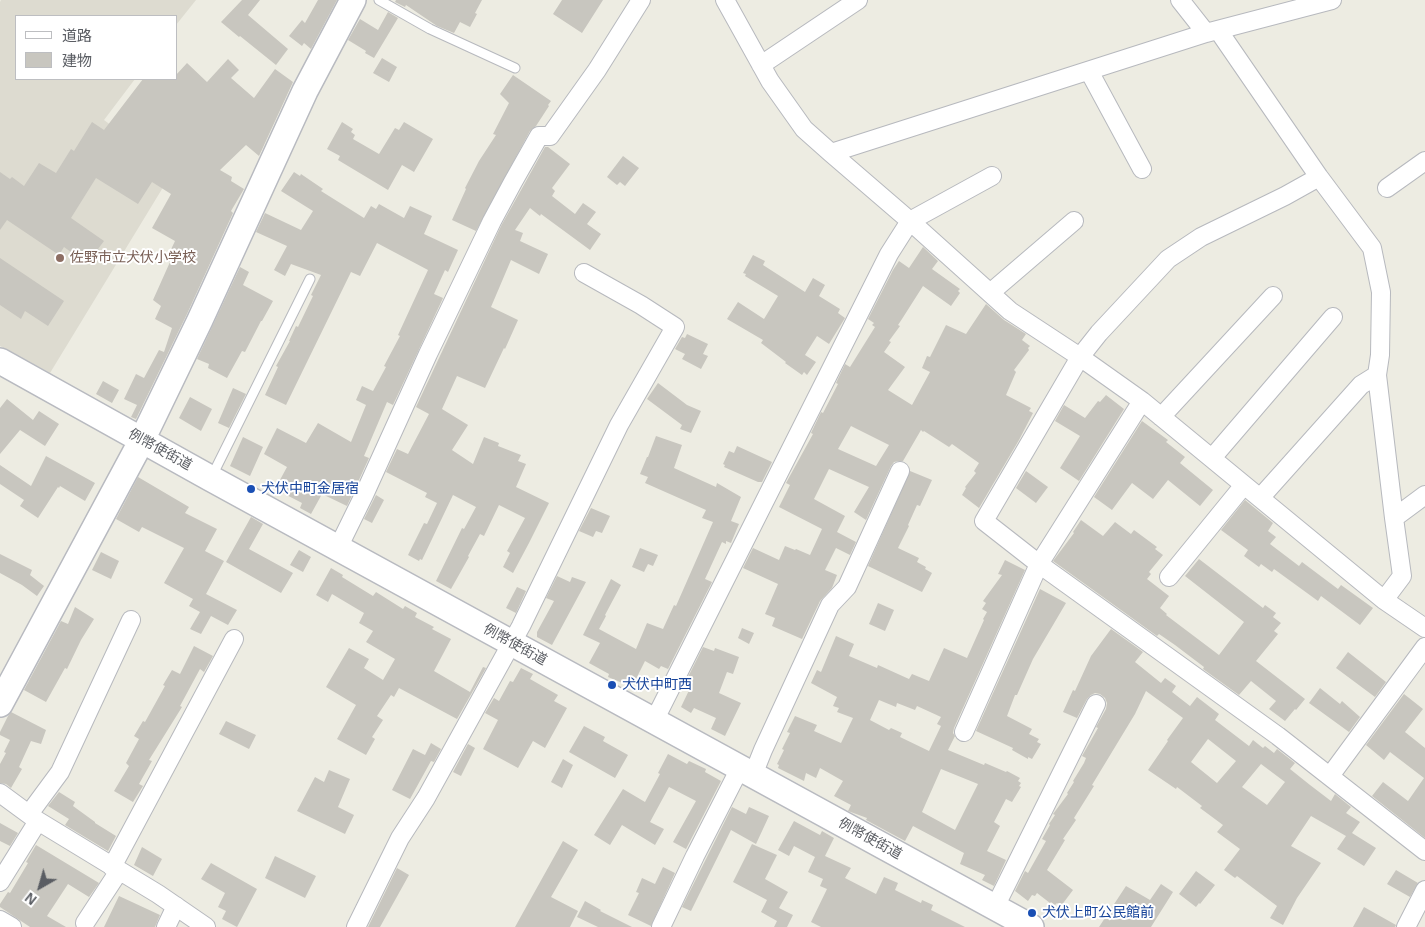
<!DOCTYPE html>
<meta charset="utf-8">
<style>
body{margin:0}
#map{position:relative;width:1425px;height:927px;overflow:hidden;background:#edece2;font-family:Arial,"Noto Sans JP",sans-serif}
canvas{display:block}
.legend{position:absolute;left:15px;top:15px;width:162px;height:65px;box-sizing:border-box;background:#fff;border:1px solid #bdbec1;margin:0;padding:6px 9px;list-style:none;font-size:15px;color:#5a5d63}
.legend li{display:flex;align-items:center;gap:10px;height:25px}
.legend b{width:25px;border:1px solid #bdbec1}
.north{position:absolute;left:15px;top:862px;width:50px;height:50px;-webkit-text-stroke:4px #fff;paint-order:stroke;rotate:218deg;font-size:14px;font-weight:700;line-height:20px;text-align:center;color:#5a5d63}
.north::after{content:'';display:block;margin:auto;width:18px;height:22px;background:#5a5d63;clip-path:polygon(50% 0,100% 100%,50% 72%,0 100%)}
</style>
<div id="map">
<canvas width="1425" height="927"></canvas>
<ul class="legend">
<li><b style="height:6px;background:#fff"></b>道路</li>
<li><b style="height:14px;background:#c8c6bf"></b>建物</li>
</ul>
<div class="north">N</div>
</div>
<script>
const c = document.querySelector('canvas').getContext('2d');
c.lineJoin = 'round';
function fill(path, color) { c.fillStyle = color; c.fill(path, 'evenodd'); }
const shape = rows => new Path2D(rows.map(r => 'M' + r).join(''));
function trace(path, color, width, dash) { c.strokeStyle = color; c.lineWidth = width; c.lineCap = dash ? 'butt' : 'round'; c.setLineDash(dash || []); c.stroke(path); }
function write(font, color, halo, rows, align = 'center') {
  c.font = font + ' Arial,"Noto Sans JP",sans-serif'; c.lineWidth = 4; c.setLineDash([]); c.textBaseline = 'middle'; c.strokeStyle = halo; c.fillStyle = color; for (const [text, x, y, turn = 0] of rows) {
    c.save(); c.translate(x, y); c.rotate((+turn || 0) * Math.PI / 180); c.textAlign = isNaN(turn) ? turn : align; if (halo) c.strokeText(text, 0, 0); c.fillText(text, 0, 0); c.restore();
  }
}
const education = shape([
 [1,0,196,0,176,25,176,16,16,16,16,79,135,79,104,120,173,171,50,373,0,346,0,2]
]);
const building = shape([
 [242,0,260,0,248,15,288,49,276,65,240,36,239,37,221,22],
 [318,0,337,0,311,49,304,43,302,46,289,36,302,20,305,23],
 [396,0,482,0,475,13,477,14,470,27,460,22,454,33,437,26,406,5,405,7,395,2],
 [562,0,603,0,582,33,553,14],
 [388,12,398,18,374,58,365,53,366,51,348,40,360,19,378,30],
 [382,58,397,67,389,82,373,73],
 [228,59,239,70,231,78,254,98,275,69,293,82,259,156,246,145,220,170,232,177,231,181,244,189,231,211,233,213,187,314,136,419,131,417,137,405,124,399,136,374,144,378,159,350,164,352,172,328,155,319,161,306,153,300,170,262,166,260,175,241,152,228,171,194,152,182,138,204,96,178,71,218,104,241,98,249,101,251,93,263,88,260,86,263,64,247,59,255,7,220,0,230,0,172,10,179,12,177,24,186,39,163,56,173,71,149,74,151,92,122,104,130,143,79,176,79,176,75,187,63,207,82],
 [513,75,551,101,548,105,549,106,536,126,530,131,476,231,452,220,466,189,465,188,479,161,496,135,493,134,509,103,500,94],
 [342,122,353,129,351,132,355,135,353,139,379,154,395,128,399,130,404,122,433,139,414,172,402,165,388,190,338,160,340,156,327,149],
 [545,147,548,147,570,164,552,188,555,191,552,196,575,214,583,203,596,212,587,224,601,234,590,250,541,214,540,216,530,208,515,230,523,233,520,241,548,254,539,274,511,260,491,307,518,320,505,349,504,348,485,388,457,376,442,409,468,425,452,450,473,464,484,437,499,443,498,446,521,455,518,461,526,464,516,487,549,503,529,543,513,573,503,567,510,553,507,551,525,518,499,505,484,536,480,534,468,556,469,557,451,589,436,581,462,528,464,529,476,507,453,495,422,560,420,559,419,561,408,555,424,523,427,524,437,503,425,497,427,493,386,472,397,449,408,454,429,414,416,407,501,226],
 [623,156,639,168,625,186,620,182,617,185,607,177],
 [294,172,300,176,301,174,323,189,321,191,364,218,371,206,376,209,379,204,404,218,410,206,432,216,424,234,458,250,448,272,445,270,434,294,443,298,393,405,387,402,364,456,369,458,347,506,322,494,311,514,300,508,302,503,275,489,287,467,264,454,277,428,306,443,318,423,351,442,366,405,356,400,362,386,373,391,386,367,384,366,400,336,398,335,428,270,377,243,360,276,351,272,286,405,265,395,278,367,276,366,290,341,289,341,296,326,298,327,313,296,311,295,321,275,291,264,285,276,274,270,287,246,256,232,265,213,301,230,313,211,281,191],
 [923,247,938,261,932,269,960,289,958,291,960,293,951,306,923,286,902,319,898,325,900,326,889,341,891,342,884,352,905,367,888,390,912,405,930,372,922,368,927,356,930,357,946,325,966,334,986,304,1004,320,1026,334,1022,340,1030,346,1028,348,1029,350,1014,370,1016,372,1006,395,1031,408,1029,411,1033,413,1019,440,979,508,962,495,966,488,965,487,976,473,974,471,979,463,952,444,949,447,924,431,923,432,921,430,903,461,899,461,894,462,891,466,866,520,854,512,869,487,829,469,814,499,845,516,837,532,856,542,850,555,836,548,825,570,837,575,832,588,820,601,802,639,772,626,775,618,765,614,778,584,743,568,753,548,779,560,785,546,795,550,796,549,810,555,822,529,779,507,790,485,786,483,813,434,811,433,821,412,823,413,838,384,836,383,845,364,850,367,875,327,872,325,874,323,868,319,893,270,899,261,909,268],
 [851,426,889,445,876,466,838,449],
 [753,255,765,261,763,265,805,292,813,278,825,285,819,296,840,309,838,313,845,318,829,344,817,336,805,355,816,362,807,375,804,372,802,375,785,363,786,362,761,343,763,340,727,319,738,302,764,319,778,296,745,276,746,274,743,273],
 [0,258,64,301,48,326,25,311,21,319,0,305],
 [240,267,249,272,243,285,273,301,262,321,261,321,245,352,242,351,227,378,208,368,209,364,197,359],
 [687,334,708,344,703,354,708,356,701,369,682,359,685,354,675,349,682,337,685,338],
 [103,381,119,390,112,403,96,394],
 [658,383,687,405,701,411,691,433,680,429,682,425,647,399],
 [233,388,246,394,229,428,218,423],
 [1106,395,1124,409,1079,481,1060,468,1080,436,1055,421,1064,405,1085,418,1098,401,1100,402],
 [190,397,212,409,201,431,179,418],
 [7,399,33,420,39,411,59,424,45,446,20,430,0,454,0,408],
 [1142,421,1168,440,1166,442,1185,457,1180,463,1213,490,1200,506,1168,480,1153,499,1132,483,1112,510,1094,497],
 [656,436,682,445,674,468,716,487,717,483,741,497,731,521,739,524,731,543,726,541,726,544,722,542,705,579,712,582,668,669,661,666,659,669,645,661,632,687,608,677,609,674,589,663,600,643,583,635,611,579,621,585,605,615,606,616,599,629,636,649,647,623,663,629,674,605,676,606,713,522,702,518,706,510,645,483,648,477,640,474,647,457,648,457],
 [243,437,263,447,250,476,230,466],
 [737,446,772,462,762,482,758,482,724,467,725,465,723,464,729,451,734,453],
 [46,456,95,483,85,501,60,486,59,488,58,487,38,518,20,506,24,500,0,484,0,465,31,486],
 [910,471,932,480,920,506,917,505,908,525,909,526,898,548,919,558,917,562,926,567,925,569,932,573,922,592,868,566],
 [1026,471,1048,487,1036,503,1016,488],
 [138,477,189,507,185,513,217,529,205,551,224,561,206,594,237,610,228,625,211,616,201,634,190,629,200,612,189,606,193,599,164,583,184,548,142,527,139,532,116,519],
 [376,495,384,500,372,523,364,519],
 [1245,500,1273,523,1268,531,1276,537,1270,544,1299,566,1302,562,1338,589,1341,585,1373,608,1360,625,1321,596,1318,601,1274,569,1272,572,1261,564,1259,567,1244,556,1248,550,1221,530],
 [591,508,610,516,602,533,596,531,593,537,579,531],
 [251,517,263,524,249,549,293,573,281,593,226,562],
 [1081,520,1103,536,1115,522,1131,534,1134,530,1157,547,1155,549,1163,555,1149,572,1151,574,1147,579,1169,596,1160,608,1167,614,1166,615,1219,655,1244,622,1185,576,1199,559,1263,608,1265,605,1276,613,1273,617,1281,623,1274,631,1278,634,1256,661,1305,699,1296,710,1295,709,1285,721,1269,709,1276,701,1251,681,1239,695,1203,669,1204,667,1175,645,1159,634,1157,636,1053,561,1074,533,1073,532],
 [640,548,658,555,653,566,648,564,644,572,632,567],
 [299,550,311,557,303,572,290,565],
 [101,552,119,561,111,579,92,570],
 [0,554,32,570,30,575,44,586,37,596,22,585,0,573],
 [1005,560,1025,570,954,728,953,733,955,736,948,750,984,765,985,763,1006,772,1007,771,1020,778,1018,781,1021,783,1019,786,1021,787,1012,802,1006,799,994,822,1000,826,987,851,1006,860,994,886,982,880,985,875,960,864,964,853,913,826,905,841,866,820,867,818,848,811,851,805,834,796,843,781,820,768,816,778,806,773,804,781,778,768,779,765,777,764,784,750,782,749,790,733,787,732,795,716,817,725,814,731,841,743,853,718,837,712,839,708,833,706,837,697,811,683,817,670,821,672,836,636,854,644,849,656,877,668,878,665,909,679,912,674,929,681,944,648,967,658,984,620,983,619,987,612,982,609,986,603,983,601,1002,575,998,574],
 [879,700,896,707,897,703,915,710,917,706,941,717,937,724,941,726,929,751,900,737,902,733,891,728,889,730,870,720],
 [941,769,978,784,955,830,922,812],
 [331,568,343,575,342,577,373,596,376,592,403,609,405,606,417,613,415,617,434,627,432,629,451,639,434,671,470,692,483,667,486,668,457,719,399,688,394,697,391,695,377,716,383,720,372,737,375,739,366,755,337,739,356,705,326,687,349,648,369,659,364,668,383,680,395,659,366,642,373,631,359,623,364,613,332,594,328,602,316,595],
 [557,576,570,582,572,577,586,582,552,645,537,637,537,632,554,601,546,598],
 [517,587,526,591,516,613,506,608],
 [1040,589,1066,603,1033,659,1017,695,1015,695,1007,716,1032,729,1029,734,1039,739,1037,742,1041,744,1032,759,1028,757,1028,759,1012,750,1013,748,976,731],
 [878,603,894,610,885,631,869,624],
 [75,607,94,619,81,640,67,669,65,668,46,702,24,690,61,621,68,624],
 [742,628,754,633,749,644,738,638],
 [1111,629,1143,652,1135,662,1161,683,1165,678,1176,686,1172,692,1190,706,1197,697,1219,714,1215,720,1249,746,1253,740,1263,748,1265,746,1274,753,1277,749,1295,763,1290,769,1310,785,1331,801,1335,794,1351,807,1346,813,1360,822,1352,833,1376,848,1364,866,1337,849,1346,836,1311,816,1291,846,1321,863,1297,898,1283,925,1270,918,1277,906,1237,876,1235,878,1224,870,1240,849,1217,832,1223,825,1200,808,1202,806,1177,787,1176,789,1148,770,1168,741,1167,740,1183,718,1146,691,1135,714,1092,785,1094,786,1074,818,1076,820,1063,839,1065,840,1047,870,1073,890,1061,906,1057,903,1055,905,1051,902,1050,903,1037,893,1035,896,1032,895,1028,901,1015,891,1025,871,1028,873,1046,841,1042,839,1050,825,1049,824,1055,815,1053,814,1068,794,1067,793,1074,782,1073,781,1084,763,1086,758,1082,756,1098,728,1096,727,1106,709,1107,703,1105,698,1100,694,1095,693,1091,695,1087,699,1077,718,1063,712,1073,690,1075,691,1091,656],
 [1208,739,1236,761,1217,783,1191,762],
 [1261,764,1285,782,1267,805,1242,787],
 [194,646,213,656,204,672,200,669,180,706,182,707,149,760,152,761,139,784,143,786,133,802,114,791,129,766,126,763,139,739,134,736,143,721,145,722,165,686,163,685,172,670,180,674],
 [703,647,714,651,715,648,739,657,733,674,727,672,719,693,741,703,725,736,711,729,716,718,694,708,691,713,681,707,693,682,687,679],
 [1348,652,1386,682,1375,697,1336,668],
 [521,668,533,674,530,679,558,695,554,701,567,708,545,748,533,741,518,768,483,749,498,720,485,713,494,698,499,701,510,681,513,682],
 [1320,688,1340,704,1342,701,1360,717,1349,732,1309,703],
 [1404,694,1423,709,1405,732,1425,748,1425,838,1372,796,1383,782,1408,801,1424,778,1390,752,1384,760,1366,745],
 [11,712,46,730,41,744,31,741,19,767,22,769,11,788,6,784,0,783,0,764,6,753,4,752,10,740,0,735,0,732,8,716],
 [226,721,256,735,249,749,219,734],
 [584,726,605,737,603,741,628,755,615,778,569,752],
 [431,743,441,749,434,762,431,761,410,799,392,790,413,749,425,755],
 [468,744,475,748,461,776,453,772],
 [668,754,687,764,689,761,706,769,705,772,721,781,686,849,673,842,696,801,669,787,650,822,664,829,655,845,622,825,610,845,594,835,623,789,645,802,660,774,658,773],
 [563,759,573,765,562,788,551,782],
 [329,770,350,779,338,807,354,815,345,834,297,811,315,777,324,782],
 [59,792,75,802,73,806,95,822,95,823,116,836,108,851,65,825,69,819,48,806],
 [732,807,746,814,749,807,769,816,756,844,731,830,691,911,682,907],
 [794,821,820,835,822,831,834,838,825,856,851,868,845,878,876,894,884,877,898,883,895,890,921,903,922,900,933,905,931,910,965,927,821,927,811,922,827,889,820,886,823,879,808,872,815,857,794,846,789,856,778,850],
 [0,823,18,833,10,846,0,841],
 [563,841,578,850,551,897,578,911,570,927,515,927],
 [752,844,777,855,765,879,788,892,779,908,793,915,787,927,774,927,777,921,761,912,767,900,733,882],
 [36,845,99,883,89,897,68,884,47,916,66,927,30,927,0,907,0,904,8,892,10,893,28,863,26,862],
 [142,847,162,859,153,876,134,865],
 [275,856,316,876,305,898,265,878],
 [211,863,257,889,237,927,222,919,226,911,218,907,225,893,201,879],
 [663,867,675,873,651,926,628,915,639,893,636,892,642,878,655,884],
 [397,868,409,875,380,927,368,927],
 [1396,870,1418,883,1410,897,1387,884],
 [1196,871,1215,885,1200,904,1199,903,1196,907,1179,894],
 [1161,884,1173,892,1151,927,1099,927,1126,886,1150,900],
 [119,896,160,915,155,927,104,927],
 [585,901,601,910,600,911,632,927,598,927,577,917],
 [1364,907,1396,925,1395,927,1353,927]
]);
const lane = shape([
 [379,0,430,29,515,68],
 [212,476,310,279]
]);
const street = shape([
 [725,0,770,81,804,129,831,153,910,221,1010,311,1080,357,1142,401,1384,600,1425,628],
 [1180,0,1206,33],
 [1218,30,1319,177,1372,248,1381,292,1380,355,1377,375,1394,518,1402,576,1384,600],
 [761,65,858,0],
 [1089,71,1142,169],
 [831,153,1206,33,1332,0],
 [1319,177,1285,196,1201,237,1168,259,1099,333,1080,357,984,521,1039,564,1278,736,1425,851],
 [1387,188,1425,161],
 [990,293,1074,221],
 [1161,417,1273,296],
 [1212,458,1333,317],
 [1260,498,1361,385,1377,375],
 [1394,518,1425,495],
 [338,548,364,495,428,354,492,221,513,182,539,136,550,136,597,70,641,0],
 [1169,577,1244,485],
 [654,721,889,254,910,221,992,176],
 [964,732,1039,564,1142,401],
 [753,775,763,750,830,605,847,587,900,471],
 [1330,776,1425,647],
 [0,793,38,821,158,894,206,927],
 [29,814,60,772,131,620],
 [112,867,234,639],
 [0,882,38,821],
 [995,907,1096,704],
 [0,920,12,927],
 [85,923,119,871],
 [166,927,176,906],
 [356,927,400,838,426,798,521,626,619,425,675,327,641,305,584,273],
 [661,927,695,856,740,768],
 [1406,927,1425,890]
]);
const secondary = shape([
 [0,361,210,478,1031,927],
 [0,704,142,440,200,320,305,91,353,0]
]);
const markers = [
 [60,258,5,"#8d6e63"],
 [251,489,5,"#1a4fb4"],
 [612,685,5,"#1a4fb4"],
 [1032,913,5,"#1a4fb4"]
];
const educationNames = [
 ["佐野市立犬伏小学校",70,258]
];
const streetNames = [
 ["例幣使街道",160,450,29],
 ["例幣使街道",515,645,29],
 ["例幣使街道",870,839,29]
];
const transitNames = [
 ["犬伏中町金居宿",261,489],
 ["犬伏中町西",622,685],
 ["犬伏上町公民館前",1042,913]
];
fill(education, '#dddbd0');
fill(building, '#c8c6bf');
trace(lane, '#b7b9be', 11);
trace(street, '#b7b9be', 20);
trace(secondary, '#b8bac0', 28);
trace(lane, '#fff', 9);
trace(street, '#fff', 18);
trace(secondary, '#fff', 25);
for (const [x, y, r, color] of markers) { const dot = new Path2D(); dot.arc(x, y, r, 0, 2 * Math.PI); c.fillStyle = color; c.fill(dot); trace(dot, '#fff', 2); }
write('14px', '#785e54', '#fff', educationNames, 'left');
write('14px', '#5a5d63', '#fff', streetNames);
write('14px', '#164399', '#fff', transitNames, 'left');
</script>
